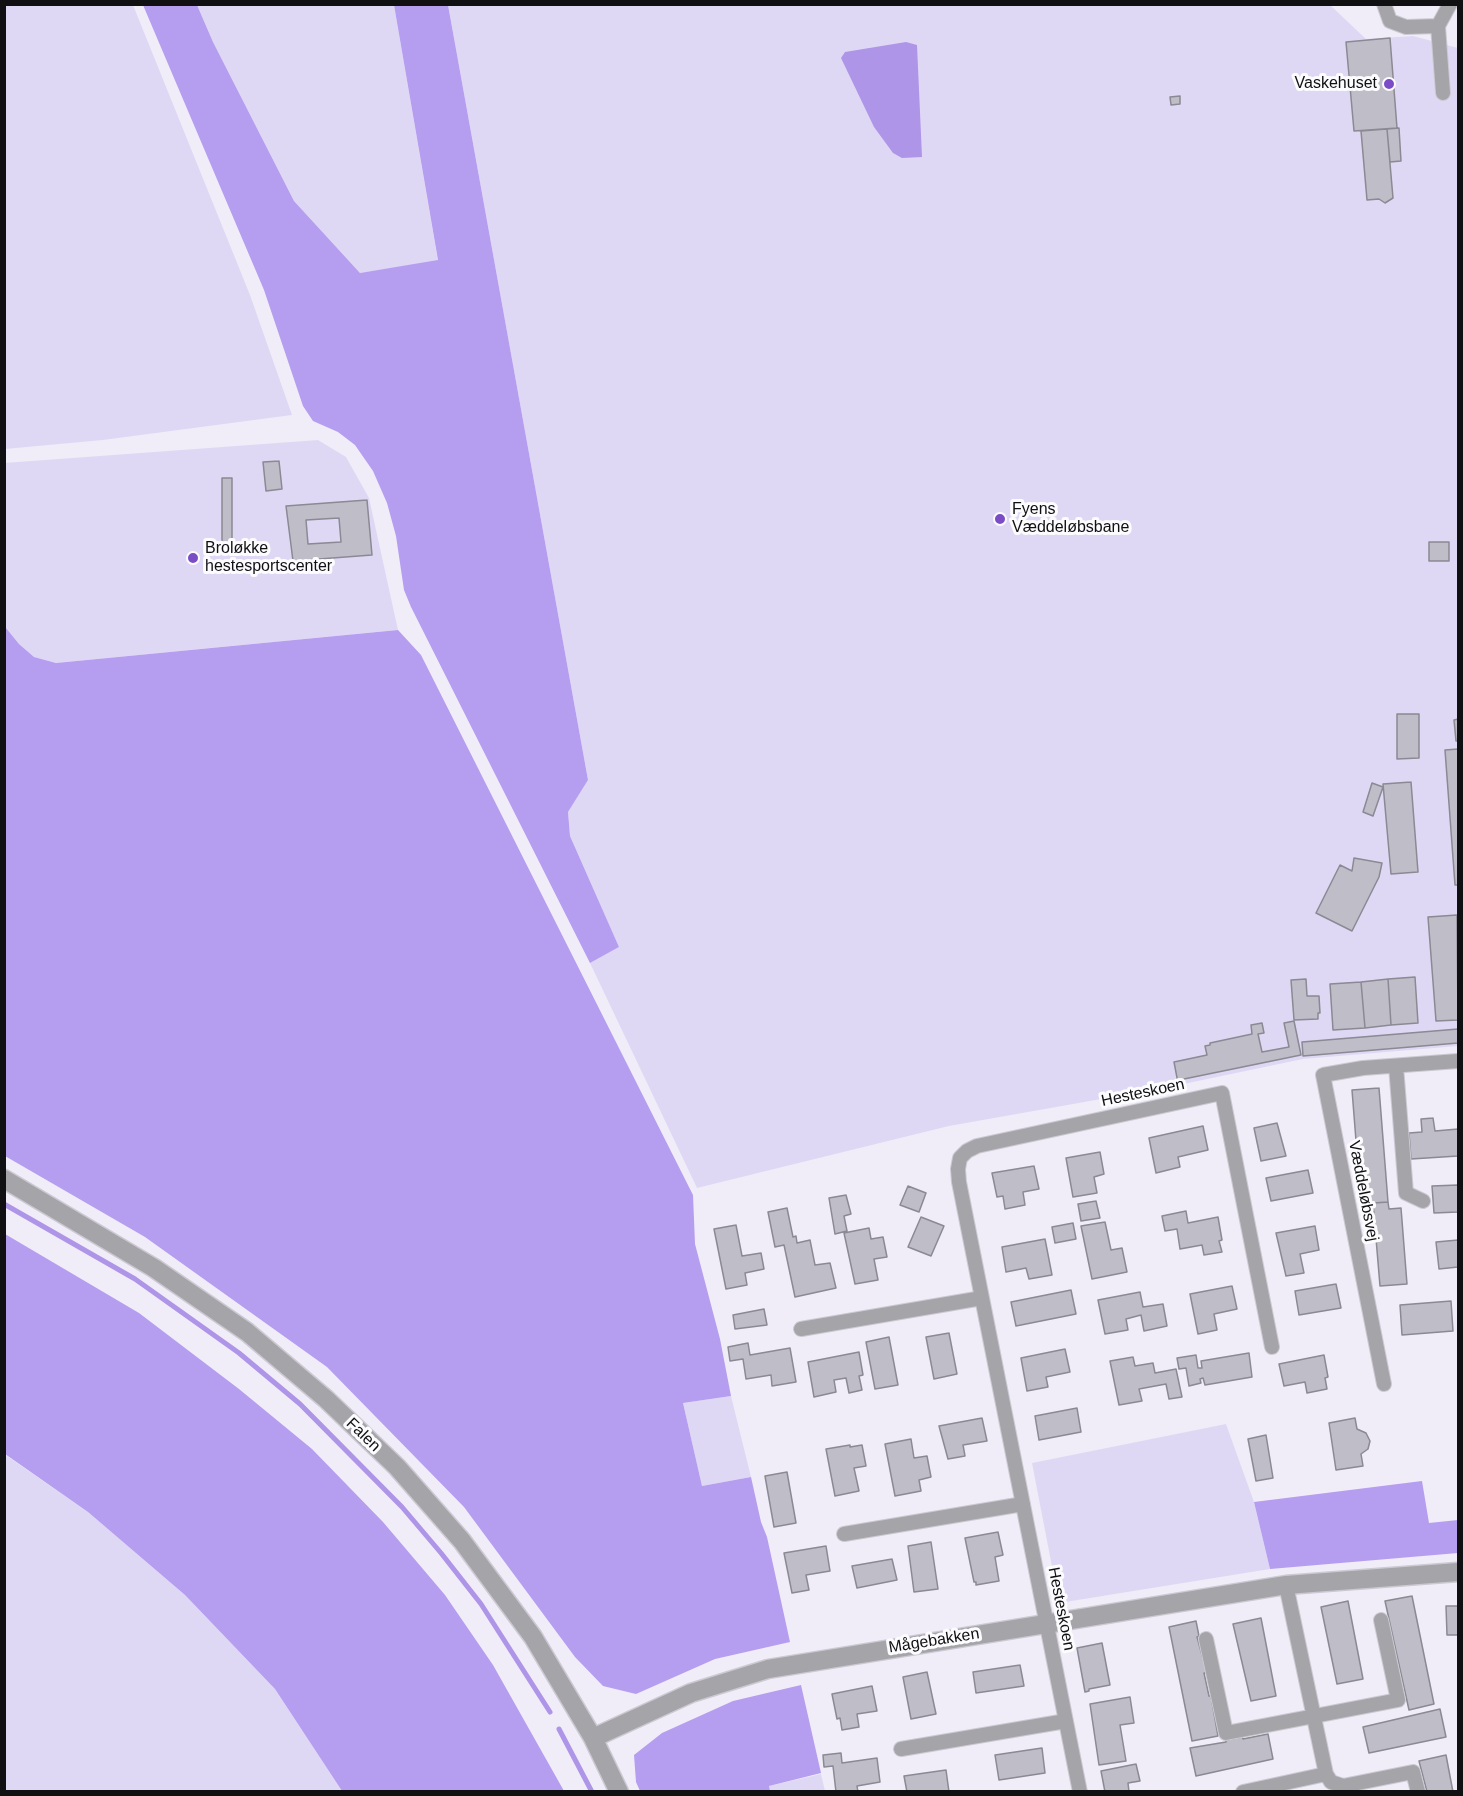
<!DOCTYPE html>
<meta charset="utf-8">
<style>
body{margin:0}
#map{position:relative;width:1463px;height:1796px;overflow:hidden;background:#f0edf8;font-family:Arial,sans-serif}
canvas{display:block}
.frame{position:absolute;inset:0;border:6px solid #100f12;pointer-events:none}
</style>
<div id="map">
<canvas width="1463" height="1796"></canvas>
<div class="frame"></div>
</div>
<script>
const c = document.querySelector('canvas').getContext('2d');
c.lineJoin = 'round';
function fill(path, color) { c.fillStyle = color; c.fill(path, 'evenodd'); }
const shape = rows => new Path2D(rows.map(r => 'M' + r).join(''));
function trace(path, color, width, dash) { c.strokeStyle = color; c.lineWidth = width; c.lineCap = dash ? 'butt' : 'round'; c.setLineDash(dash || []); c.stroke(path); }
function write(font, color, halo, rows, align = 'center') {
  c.font = font + ' Arial,sans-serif'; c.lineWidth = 6; c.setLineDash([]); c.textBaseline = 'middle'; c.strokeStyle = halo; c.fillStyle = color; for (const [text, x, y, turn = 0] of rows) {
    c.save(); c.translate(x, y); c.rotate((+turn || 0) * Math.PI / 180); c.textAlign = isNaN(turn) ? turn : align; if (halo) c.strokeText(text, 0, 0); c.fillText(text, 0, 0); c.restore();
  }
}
const green = shape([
 [1329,4,1366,39,1413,36,1458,48,1458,1046,1303,1059,1169,1087,949,1126,697,1188,590,963,619,947,570,836,568,812,588,780,448,5],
 [4,5,133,5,250,295,292,415,103,440,5,449],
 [197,5,394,5,438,261,360,273,294,201,213,42],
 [318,440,346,457,369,498,398,630,56,663,34,657,19,644,6,628,5,617,4,463],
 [731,1396,751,1477,702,1486,683,1403],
 [1226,1424,1254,1502,1270,1569,1059,1603,1032,1463],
 [4,1454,88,1512,185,1595,275,1689,342,1791,5,1791],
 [821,1774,825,1791,770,1791,769,1786]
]);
const forest = shape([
 [143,5,197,5,213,42,294,201,360,273,438,260,394,5,448,5,588,780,568,812,570,836,619,947,590,963,411,607,404,590,396,536,387,503,373,471,355,445,338,432,313,421,303,406,264,290],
 [5,617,6,628,19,644,34,657,56,663,398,630,421,655,693,1195,695,1244,720,1339,731,1396,683,1403,702,1486,751,1477,761,1522,767,1537,790,1642,715,1659,636,1694,603,1686,575,1657,464,1507,327,1367,145,1237,5,1156],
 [5,1234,139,1313,239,1389,312,1449,383,1522,445,1595,493,1665,564,1791,342,1791,275,1689,185,1595,88,1512,5,1454],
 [1422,1481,1429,1523,1458,1520,1458,1553,1270,1569,1254,1502],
 [801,1685,821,1773,769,1786,770,1791,640,1791,636,1782,634,1755,662,1733,733,1701]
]);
const water = shape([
 [906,42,917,45,922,157,902,158,893,153,874,127,841,58,845,52]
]);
const stream = shape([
 [4,1204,135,1279,239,1353,300,1404,402,1507,441,1553,481,1604,550,1712],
 [559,1729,592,1792]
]);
const building = shape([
 [1390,38,1397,128,1354,131,1346,42,1390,38],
 [1180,96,1180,104,1171,105,1170,97,1180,96],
 [1399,128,1401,161,1390,162,1387,129,1399,128],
 [1387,129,1393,198,1385,203,1379,199,1367,200,1361,131,1387,129],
 [279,461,282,489,266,491,263,462,279,461],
 [222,478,232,478,232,550,222,550,222,478],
 [367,500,372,555,293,561,286,506,367,500],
 [339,518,341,542,308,544,306,520,339,518],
 [1429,542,1449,542,1449,561,1429,561,1429,542],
 [1397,714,1419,714,1419,758,1397,759,1397,714],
 [1458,719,1458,741,1456,741,1454,720,1458,719],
 [1458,749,1458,885,1455,885,1445,750,1458,749],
 [1411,782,1418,872,1391,874,1383,784,1411,782],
 [1372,783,1383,787,1373,816,1363,812,1372,783],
 [1354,858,1382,863,1379,877,1352,931,1316,913,1340,865,1352,871,1354,858],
 [1457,915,1458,1020,1436,1021,1428,917,1457,915],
 [1415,977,1418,1023,1391,1025,1388,979,1415,977],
 [1306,979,1307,996,1319,996,1320,1013,1318,1013,1318,1019,1294,1020,1291,980,1306,979],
 [1388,979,1391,1025,1365,1028,1361,982,1388,979],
 [1361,982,1365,1028,1333,1030,1330,984,1361,982],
 [1294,1021,1301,1055,1184,1079,1184,1082,1178,1083,1174,1062,1207,1055,1205,1046,1210,1045,1210,1043,1252,1034,1251,1025,1262,1023,1264,1033,1258,1034,1262,1052,1289,1047,1284,1023,1294,1021],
 [1458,1029,1458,1043,1303,1056,1302,1042,1458,1029],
 [1379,1088,1388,1202,1361,1204,1352,1090,1379,1088],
 [1433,1118,1435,1131,1458,1129,1458,1156,1411,1159,1409,1133,1422,1132,1421,1119,1433,1118],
 [1277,1123,1286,1156,1261,1161,1254,1128,1277,1123],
 [1203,1126,1208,1150,1178,1157,1180,1167,1156,1173,1149,1138,1203,1126],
 [1100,1152,1104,1174,1094,1177,1097,1193,1073,1197,1066,1158,1100,1152],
 [1034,1166,1039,1189,1023,1192,1025,1205,1005,1209,1003,1196,997,1197,992,1173,1034,1166],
 [1308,1170,1313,1193,1271,1201,1266,1178,1308,1170],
 [1458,1185,1458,1212,1434,1213,1432,1186,1458,1185],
 [908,1186,926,1193,919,1212,900,1205,908,1186],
 [846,1195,851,1214,844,1216,847,1231,835,1234,829,1198,846,1195],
 [1096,1201,1100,1218,1081,1221,1078,1204,1096,1201],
 [1388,1202,1389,1209,1401,1208,1407,1284,1380,1286,1373,1203,1388,1202],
 [787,1208,793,1237,796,1236,797,1243,810,1240,815,1265,830,1263,836,1288,795,1297,784,1245,775,1247,768,1212,787,1208],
 [1186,1211,1188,1223,1218,1217,1222,1240,1219,1241,1222,1252,1204,1255,1202,1245,1180,1249,1177,1229,1165,1231,1162,1216,1186,1211],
 [921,1217,944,1226,931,1256,908,1247,921,1217],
 [1105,1222,1111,1250,1122,1248,1127,1272,1092,1279,1081,1226,1105,1222],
 [1073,1223,1076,1239,1055,1243,1052,1227,1073,1223],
 [736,1225,742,1256,761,1253,764,1269,745,1273,747,1285,726,1289,714,1229,736,1225],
 [1315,1226,1319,1250,1300,1254,1304,1273,1286,1276,1276,1233,1315,1226],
 [869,1228,871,1239,883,1237,887,1257,874,1259,878,1280,855,1284,844,1233,869,1228],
 [1045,1239,1052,1275,1029,1279,1026,1268,1006,1272,1002,1247,1045,1239],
 [1458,1240,1458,1267,1439,1269,1436,1242,1458,1240],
 [1336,1284,1341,1308,1299,1315,1295,1291,1336,1284],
 [1232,1286,1237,1309,1214,1314,1217,1330,1198,1334,1190,1294,1232,1286],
 [1071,1290,1076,1314,1016,1326,1011,1302,1071,1290],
 [1140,1292,1143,1307,1163,1304,1167,1326,1144,1331,1141,1315,1126,1319,1128,1330,1105,1334,1098,1300,1140,1292],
 [1451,1301,1453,1331,1402,1335,1400,1305,1451,1301],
 [764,1309,767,1325,735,1329,733,1315,764,1309],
 [949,1333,957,1374,934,1379,926,1337,949,1333],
 [889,1337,898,1385,875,1389,866,1342,889,1337],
 [748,1343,750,1355,790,1348,796,1382,772,1386,771,1375,746,1379,743,1359,730,1361,728,1347,748,1343],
 [1065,1349,1070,1372,1046,1377,1048,1387,1027,1391,1021,1358,1065,1349],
 [859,1352,863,1375,859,1376,862,1390,849,1393,846,1378,834,1380,836,1392,814,1397,808,1362,859,1352],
 [1249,1353,1252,1377,1205,1385,1203,1378,1200,1379,1201,1383,1189,1386,1186,1368,1179,1369,1177,1358,1196,1355,1198,1368,1202,1368,1201,1361,1249,1353],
 [1324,1355,1328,1377,1325,1378,1327,1389,1307,1393,1305,1382,1284,1386,1279,1364,1324,1355],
 [1133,1357,1135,1366,1153,1363,1155,1373,1176,1369,1182,1397,1169,1399,1166,1384,1139,1389,1142,1401,1119,1405,1110,1361,1133,1357],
 [1077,1408,1081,1432,1039,1440,1035,1416,1077,1408],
 [982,1418,987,1441,963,1445,965,1456,948,1459,939,1426,982,1418],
 [1355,1418,1357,1429,1366,1433,1370,1441,1368,1449,1361,1454,1363,1466,1336,1470,1329,1423,1355,1418],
 [1266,1435,1273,1478,1256,1481,1248,1439,1266,1435],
 [911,1439,914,1458,927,1456,931,1477,919,1480,921,1491,895,1496,885,1444,911,1439],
 [850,1445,850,1447,862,1445,866,1466,854,1468,859,1491,835,1496,826,1449,850,1445],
 [787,1472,796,1523,774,1527,765,1476,787,1472],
 [998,1532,1003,1555,995,1557,999,1581,976,1585,976,1582,974,1582,965,1538,998,1532],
 [931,1542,938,1589,914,1592,908,1546,931,1542],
 [826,1546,830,1571,806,1575,809,1590,792,1593,784,1553,826,1546],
 [892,1559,897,1580,857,1588,852,1566,892,1559],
 [1412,1596,1434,1704,1409,1710,1385,1601,1412,1596],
 [1348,1601,1363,1679,1337,1684,1321,1607,1348,1601],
 [1446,1606,1458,1606,1458,1635,1447,1635,1446,1606],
 [1261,1618,1276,1696,1251,1701,1233,1624,1261,1618],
 [1196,1621,1199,1636,1197,1637,1207,1673,1204,1673,1209,1696,1211,1696,1218,1736,1192,1741,1169,1627,1196,1621],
 [1102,1643,1110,1685,1089,1689,1089,1691,1085,1692,1077,1648,1102,1643],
 [1020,1665,1024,1686,976,1693,973,1672,1020,1665],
 [927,1672,936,1714,911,1719,903,1677,927,1672],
 [872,1686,877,1711,857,1714,859,1727,842,1730,840,1718,837,1719,832,1694,872,1686],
 [1130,1697,1134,1723,1120,1725,1126,1761,1099,1765,1090,1704,1130,1697],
 [1440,1709,1446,1737,1369,1753,1363,1727,1440,1709],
 [1268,1734,1273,1759,1196,1776,1190,1748,1226,1742,1226,1740,1242,1737,1243,1739,1268,1734],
 [1042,1748,1045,1773,999,1780,995,1755,1042,1748],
 [841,1753,842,1763,877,1758,880,1782,857,1786,858,1792,836,1792,833,1766,824,1767,823,1755,841,1753],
 [1446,1755,1453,1792,1427,1792,1419,1761,1446,1755],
 [1136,1764,1140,1781,1128,1783,1129,1792,1105,1792,1101,1771,1136,1764],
 [946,1770,949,1792,907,1792,904,1776,946,1770]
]);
const minor = shape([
 [1384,4,1390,21,1406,27,1438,26],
 [1443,93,1438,26,1450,4],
 [1396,1066,1406,1193,1423,1201],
 [801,1329,982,1298],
 [1384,1384,1323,1075,1363,1068,1458,1061],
 [844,1534,1023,1504],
 [1286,1585,1326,1774,1331,1782,1343,1786,1413,1772,1418,1792],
 [1206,1639,1226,1733,1398,1700,1381,1620],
 [901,1749,1066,1721],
 [1080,1792,959,1182,958,1169,960,1158,967,1151,977,1146,1222,1093,1272,1347],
 [1243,1792,1326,1774]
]);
const tertiary = shape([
 [4,1179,154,1268,247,1332,326,1399,397,1467,462,1541,533,1637,593,1738,619,1792],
 [593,1738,691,1693,768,1669,1286,1585,1458,1572]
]);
const markers = [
 [1389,84,6,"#7a4dc6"],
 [1000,519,6,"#7a4dc6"],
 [193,558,6,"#7a4dc6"]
];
const poiNames = [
 ["Vaskehuset",1377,84,"right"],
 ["Fyens",1012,510],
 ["Væddeløbsbane",1012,528],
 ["Broløkke",205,549],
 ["hestesportscenter",205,567]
];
const streetNames = [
 ["Hesteskoen",1143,1093,-12],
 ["Væddeløbsvej",1363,1191,79],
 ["Falen",363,1435,44],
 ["Hesteskoen",1061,1609,79],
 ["Mågebakken",934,1641,-9]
];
fill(green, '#dfd8f5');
fill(forest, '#b59df0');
fill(water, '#ae95e8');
trace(stream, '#ae95e8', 5);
fill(building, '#bfbdc7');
trace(building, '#8b8993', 1.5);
trace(minor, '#ccc9d3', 16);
trace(tertiary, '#ccc9d3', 21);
trace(minor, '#a5a4a9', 14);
trace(tertiary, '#a5a4a9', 18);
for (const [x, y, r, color] of markers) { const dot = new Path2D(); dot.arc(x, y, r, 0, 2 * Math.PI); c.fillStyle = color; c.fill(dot); trace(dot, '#fcfcfe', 2); }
write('16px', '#100f12', '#fcfcfe', poiNames, 'left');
write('16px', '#100f12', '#fcfcfe', streetNames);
</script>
